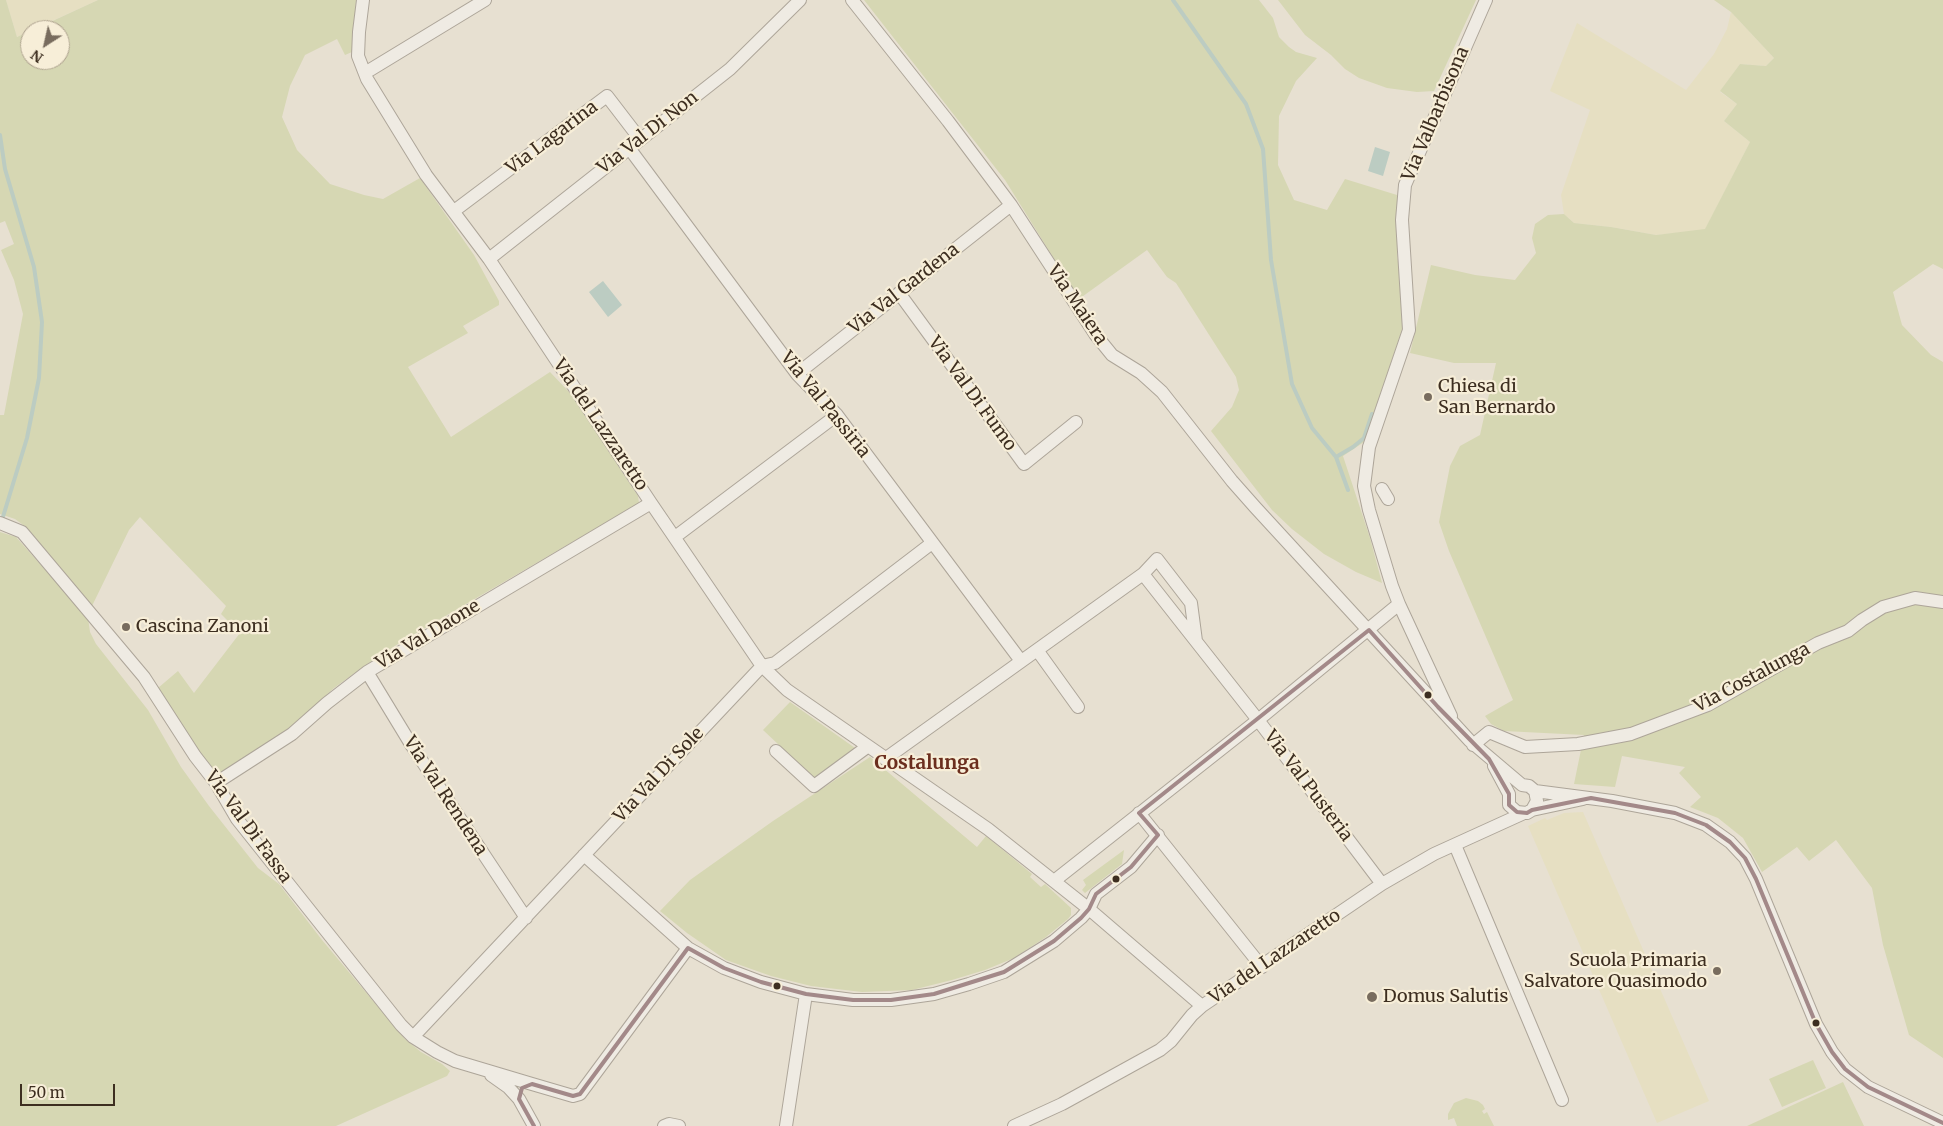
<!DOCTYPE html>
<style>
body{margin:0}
#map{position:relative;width:1943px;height:1126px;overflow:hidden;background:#e7e0d1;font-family:Merriweather,serif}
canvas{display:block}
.north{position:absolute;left:20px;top:20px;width:50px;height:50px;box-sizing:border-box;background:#f7eed8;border:1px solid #ada18e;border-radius:50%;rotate:215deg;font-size:14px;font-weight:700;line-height:20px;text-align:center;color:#3d2e20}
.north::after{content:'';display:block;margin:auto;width:18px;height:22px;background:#786c5e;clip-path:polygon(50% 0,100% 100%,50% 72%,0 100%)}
.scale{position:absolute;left:20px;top:1084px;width:95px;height:22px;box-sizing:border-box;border:2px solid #3d2e20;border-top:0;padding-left:6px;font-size:15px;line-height:18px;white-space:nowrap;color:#3d2e20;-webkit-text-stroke:4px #f7eed8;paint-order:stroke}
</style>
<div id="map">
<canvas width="1943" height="1126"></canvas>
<div class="north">N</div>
<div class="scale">50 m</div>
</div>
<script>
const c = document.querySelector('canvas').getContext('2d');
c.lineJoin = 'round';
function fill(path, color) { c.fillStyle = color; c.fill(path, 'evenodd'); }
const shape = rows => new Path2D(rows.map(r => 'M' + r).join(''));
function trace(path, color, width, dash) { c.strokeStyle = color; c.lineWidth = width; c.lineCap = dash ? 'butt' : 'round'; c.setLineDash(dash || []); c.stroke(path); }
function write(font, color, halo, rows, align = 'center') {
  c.font = font + ' Merriweather,serif'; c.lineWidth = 4.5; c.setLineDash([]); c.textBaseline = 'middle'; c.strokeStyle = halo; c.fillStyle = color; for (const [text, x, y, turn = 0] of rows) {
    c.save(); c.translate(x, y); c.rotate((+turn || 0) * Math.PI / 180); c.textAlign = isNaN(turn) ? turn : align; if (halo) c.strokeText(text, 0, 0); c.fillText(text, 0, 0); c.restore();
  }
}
const farmland = shape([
 [6,0,98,0,17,37],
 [1731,12,1774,58,1766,66,1740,64,1720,92,1737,104,1724,121,1750,142,1705,230,1656,235,1611,227,1574,223,1564,214,1561,195,1590,110,1550,91,1577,23,1686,90,1714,54,1727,29],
 [1583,812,1709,1101,1657,1123,1528,826,1545,818,1547,820,1564,813]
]);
const green = shape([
 [0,0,6,0,17,37,30,31,30,60,60,60,60,30,33,30,98,0,356,0,352,52,345,55,337,39,305,55,290,86,282,117,297,150,330,184,364,195,383,199,420,178,474,255,499,301,499,305,463,326,468,333,408,367,451,437,550,372,571,394,638,496,639,503,401,642,363,667,334,688,295,724,258,752,222,775,212,772,158,688,178,671,194,693,240,633,221,614,226,606,140,517,129,530,92,606,26,527,15,519,0,514,0,415,4,415,23,314,14,280,1,250,14,244,5,221,0,223],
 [864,0,1259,0,1273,18,1279,37,1289,47,1296,52,1317,58,1296,81,1279,116,1278,165,1294,200,1327,210,1345,179,1397,195,1397,255,1405,309,1403,327,1364,442,1343,456,1370,538,1382,583,1356,572,1324,554,1292,529,1272,510,1211,431,1232,407,1239,390,1236,377,1176,283,1167,277,1147,250,1079,299,1005,180],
 [1278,0,1476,0,1434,91,1417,92,1387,88,1359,78,1345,69,1331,55,1305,35],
 [1714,0,1943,0,1943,269,1933,264,1893,292,1902,325,1931,355,1943,362,1943,1058,1909,1035,1883,945,1872,888,1836,840,1809,861,1797,847,1762,872,1743,838,1718,818,1690,807,1701,797,1679,773,1685,767,1622,756,1615,787,1574,784,1584,735,1504,731,1491,724,1485,716,1513,700,1449,551,1439,522,1450,466,1460,446,1480,435,1496,363,1454,363,1410,353,1431,265,1475,275,1515,280,1536,253,1532,238,1535,224,1548,215,1564,214,1574,223,1611,227,1656,235,1705,229,1750,142,1724,121,1737,104,1720,91,1740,64,1766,66,1774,58,1731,12],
 [0,532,16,537,88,618,90,632,96,644,148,710,181,767,209,806,258,868,279,884,322,940,405,1039,421,1052,442,1064,450,1071,447,1076,336,1126,0,1126],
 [790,702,855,748,814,778,763,730],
 [870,757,977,847,986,836,1032,874,1030,877,1041,887,1045,884,1071,908,1071,915,1068,919,1046,937,1014,958,985,970,952,980,912,990,862,992,811,986,771,976,726,960,687,933,660,911,690,880,773,821],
 [1124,850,1122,864,1085,893,1082,890,1086,885,1083,880],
 [1813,1060,1826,1088,1782,1107,1769,1079],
 [1843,1082,1864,1126,1747,1126],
 [1466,1098,1478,1101,1483,1105,1485,1109,1482,1111,1484,1114,1487,1112,1494,1126,1457,1126,1454,1118,1448,1120,1448,1114,1454,1103]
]);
const water = shape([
 [1375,147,1390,152,1383,176,1368,171],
 [603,281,622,305,608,317,589,292]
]);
const stream = shape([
 [1173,0,1246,104,1263,149,1271,260,1292,384,1312,428,1336,457,1348,490],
 [0,135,5,169,34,267,42,322,39,378,27,438,2,520],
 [1336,457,1353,447,1364,438,1372,414]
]);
const street = shape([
 [363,0,359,32,358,56,367,79,426,175,489,259,651,503,762,666,787,690,988,829,1089,909,1202,1006],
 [852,0,948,121,1011,205,1095,334,1112,355,1141,373,1162,392,1232,481,1255,507,1470,741,1522,785,1529,786,1535,791,1537,801,1532,810],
 [365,73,485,0],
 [629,148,797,374,837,415,1021,661],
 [454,211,607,96,640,139],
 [489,259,730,69,800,0],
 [899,293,1024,464,1076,422],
 [797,374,1011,205],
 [1382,489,1388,499],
 [0,523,22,532,144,677,195,756,216,783,237,819,401,1025,413,1037,437,1052,455,1061,532,1084,573,1096,580,1094,688,948],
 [675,537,837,415],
 [1143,574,1157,559,1191,603,1196,641],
 [1399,604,1451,716],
 [1037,650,1078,707],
 [367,672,412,746,526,918],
 [1473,745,1489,732,1525,747,1578,744,1631,734,1708,705,1818,643,1848,631,1862,620,1883,607,1915,598,1943,602],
 [776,751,814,786,867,747],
 [885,759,1143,574,1258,720,1382,884],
 [1494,766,1509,794,1509,805,1517,812,1527,813,1532,810,1583,799],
 [216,783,292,734,327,703,367,672,651,503],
 [1535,791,1612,801,1675,813,1706,825,1730,842,1745,858,1756,879,1816,1024,1832,1052,1845,1069,1868,1087,1943,1123],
 [1139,813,1262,967],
 [1455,845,1562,1100],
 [584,855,688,948,724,968,761,982,806,994,853,1000,891,1000,934,994,969,984,1004,972,1054,941,1081,918,1089,909,1096,894,1131,867,1158,835],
 [1054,881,1258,720,1399,604,1392,586,1369,510,1364,486,1369,447,1409,330,1402,220,1405,185,1486,0],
 [413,1037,762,666,775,663,932,543],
 [491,1075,508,1087,519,1099,534,1126],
 [664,1126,669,1124,679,1126],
 [786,1126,806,994],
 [1014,1126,1062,1104,1160,1050,1171,1041,1192,1015,1202,1006,1382,884,1434,854,1522,814]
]);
const bus1 = shape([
 [534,1126,519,1099,522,1088,532,1084,573,1096,580,1094,688,948,724,968,761,982,806,994,853,1000,891,1000,934,994,1004,972,1054,941,1081,918,1089,909,1096,894,1131,867,1158,835,1139,813,1369,630,1438,707,1489,759,1509,794,1509,805,1517,812,1527,813,1532,810,1591,798,1675,813,1706,825,1730,842,1745,858,1756,879,1816,1024,1832,1052,1845,1069,1868,1087,1943,1123]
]);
const markers = [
 [1428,397,5,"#786c5e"],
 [126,627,5,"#786c5e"],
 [1428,695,4.5,"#3d2e20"],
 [1116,879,4.5,"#3d2e20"],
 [1717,971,5,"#786c5e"],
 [777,986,4.5,"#3d2e20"],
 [1372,997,6,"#786c5e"],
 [1816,1023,4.5,"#3d2e20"]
];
const streetNames = [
 ["Via Valbarbisona",1436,114,-67],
 ["Via Val Di Non",648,133,-38],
 ["Via Lagarina",552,138,-37],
 ["Via Val Gardena",904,289,-38],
 ["Via Maiera",1077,305,56],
 ["Via Val Di Fumo",972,394,54],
 ["Via Val Passiria",825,405,51],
 ["Via del Lazzaretto",600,425,56],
 ["Via Val Daone",428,635,-31],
 ["Via Costalunga",1752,678,-28],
 ["Via Val Di Sole",659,775,-47],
 ["Via Val Pusteria",1308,786,53],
 ["Via Val Rendena",445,796,57],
 ["Via Val Di Fassa",248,827,54],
 ["Via del Lazzaretto",1275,957,-34]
];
const poiNames = [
 ["Chiesa di",1438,387],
 ["San Bernardo",1438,408],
 ["Cascina Zanoni",136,627],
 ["Scuola Primaria",1707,961,"right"],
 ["Salvatore Quasimodo",1707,982,"right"],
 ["Domus Salutis",1383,997]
];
const neighbourhoodNames = [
 ["Costalunga",927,764]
];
fill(farmland, '#e6dfc2');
fill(green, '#d6d7b3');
fill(water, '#bcccc2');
trace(stream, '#bcccc2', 4);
trace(street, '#ada599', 14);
trace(street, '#efebe3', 12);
trace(bus1, '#a38989', 4);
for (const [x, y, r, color] of markers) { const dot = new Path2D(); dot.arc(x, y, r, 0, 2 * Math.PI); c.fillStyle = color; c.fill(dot); trace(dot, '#f7eed8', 2); }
write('18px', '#3d2e20', '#f7eed8', streetNames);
write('18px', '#3d2e20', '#f7eed8', poiNames, 'left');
write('bold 19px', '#6b2e1e', '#f7eed8', neighbourhoodNames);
</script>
